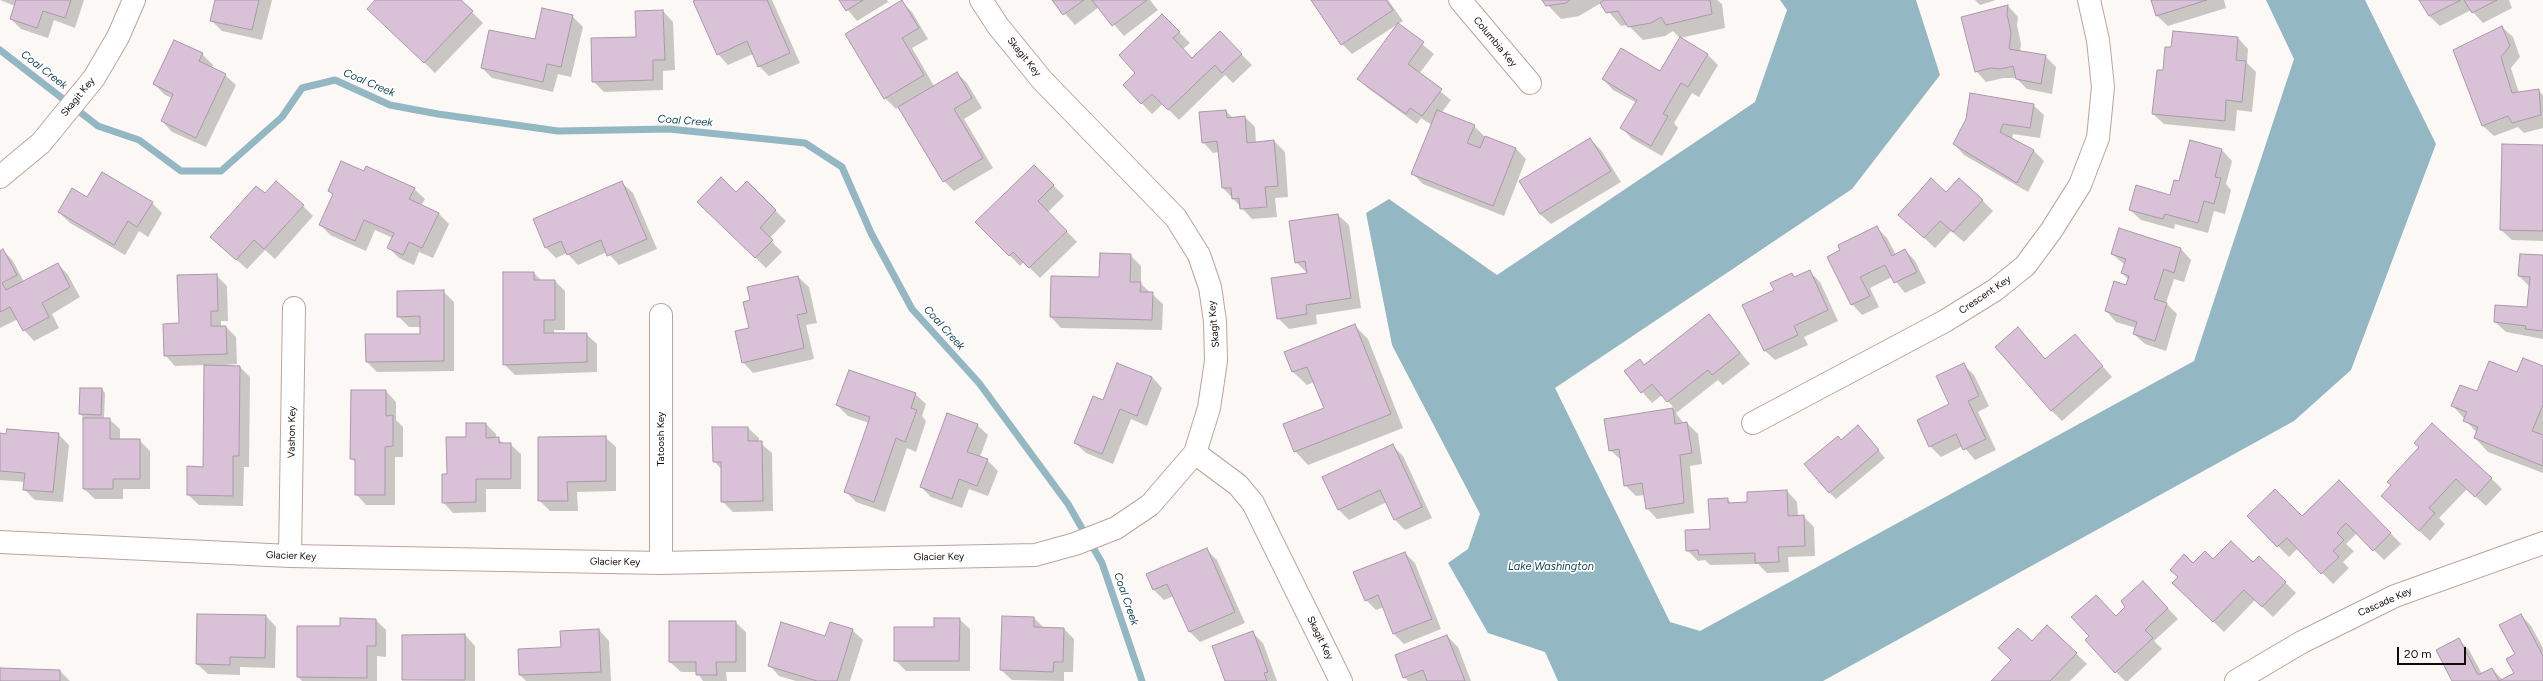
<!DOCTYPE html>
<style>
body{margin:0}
#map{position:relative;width:2543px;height:681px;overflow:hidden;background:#fcf8f6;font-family:Figtree,sans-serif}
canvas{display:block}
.scale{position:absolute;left:2397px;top:647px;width:69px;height:18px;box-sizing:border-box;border:2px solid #120b08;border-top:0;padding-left:5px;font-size:12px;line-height:14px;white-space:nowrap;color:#120b08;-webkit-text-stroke:3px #fff;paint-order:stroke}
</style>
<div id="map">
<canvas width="2543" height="681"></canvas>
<div class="scale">20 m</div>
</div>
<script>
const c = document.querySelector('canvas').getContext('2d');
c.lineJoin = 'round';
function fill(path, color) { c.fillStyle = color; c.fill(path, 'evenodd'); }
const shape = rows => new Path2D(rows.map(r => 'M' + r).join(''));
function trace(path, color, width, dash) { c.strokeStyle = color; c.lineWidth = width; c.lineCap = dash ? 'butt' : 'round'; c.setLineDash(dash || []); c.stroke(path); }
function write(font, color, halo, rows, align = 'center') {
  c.font = font + ' Figtree,sans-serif'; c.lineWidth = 3.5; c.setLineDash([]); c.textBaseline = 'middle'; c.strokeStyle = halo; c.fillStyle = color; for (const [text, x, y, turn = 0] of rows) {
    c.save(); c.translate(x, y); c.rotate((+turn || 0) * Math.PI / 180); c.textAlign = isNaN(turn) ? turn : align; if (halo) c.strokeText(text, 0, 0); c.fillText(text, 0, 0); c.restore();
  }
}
const water = shape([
 [1780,0,1916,0,1940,75,1852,189,1555,388,1670,622,1700,631,2194,361,2294,59,2266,0,2365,0,2436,144,2351,370,2294,421,1823,681,1558,681,1545,652,1488,633,1448,563,1468,549,1480,514,1392,345,1366,213,1389,199,1497,275,1755,102,1787,10]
]);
const shadow = shape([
 [0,0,84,0,75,28,54,20,48,38,21,29,11,19,15,6],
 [216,0,272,0,262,40,222,31,211,20],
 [376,0,460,0,483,23,435,73,379,19],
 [698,0,772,0,800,63,769,76,759,66,753,54,728,65,718,54],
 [840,0,887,0,888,2,857,21],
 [1053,0,1150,0,1158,10,1124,36,1099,7,1075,25],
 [1312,0,1388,0,1403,21,1398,24,1434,54,1419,74,1451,100,1442,112,1474,126,1485,137,1516,149,1526,159,1504,216,1423,184,1413,174,1432,125,1421,118,1417,124,1369,89,1358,79,1398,24,1352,54,1342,44],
 [1543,0,1717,0,1722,4,1725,28,1680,38,1673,31,1665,36,1643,40,1628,25,1621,26,1601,3,1579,16,1561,19],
 [1975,0,1996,0,1980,5],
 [2152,0,2224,0,2226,8,2168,26,2157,16],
 [2420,0,2509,0,2512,8,2483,23,2471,10,2440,26,2429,16],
 [901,1,912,12,928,39,912,48,934,86,957,73,967,83,982,108,964,119,993,168,954,191,944,181,899,107,896,109,885,98],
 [2008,6,2018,17,2017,25,2021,44,2020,52,2045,56,2056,67,2052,94,2027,89,2016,78,2003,78,1986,82,1976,71],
 [663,11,673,22,675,70,663,71,663,90,604,92,593,81],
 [1162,15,1190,43,1183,49,1192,59,1220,33,1252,65,1233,83,1225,75,1179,120,1163,104,1152,114,1124,85,1137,73],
 [572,16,583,27,571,77,558,74,553,92,492,78,482,68,536,41],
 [2502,27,2513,37,2520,57,2511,68,2519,93,2538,90,2543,95,2543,128,2524,133,2518,127,2494,136,2483,126,2454,50],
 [2238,38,2248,49,2247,63,2256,72,2252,112,2237,110,2235,131,2164,124,2153,114,2164,71],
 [174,41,202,54,213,65,211,68,225,75,236,85,206,147,172,132,162,121,172,98,165,95,154,84],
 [1708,55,1718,65,1699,97,1692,93,1674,123,1678,128,1662,156,1632,139,1622,128,1637,103,1613,90,1603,79,1660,72],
 [2033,105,2044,115,2040,138,2013,134,2012,139,2034,151,2044,161,2028,192,1964,155,1954,144],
 [1226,111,1233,118,1245,117,1255,127,1256,143,1274,141,1285,152,1288,197,1275,198,1277,217,1252,219,1223,188,1219,152,1213,153,1203,142],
 [1590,139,1601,150,1621,182,1551,224,1540,214],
 [2191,142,2222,150,2232,161,2226,184,2231,190,2225,214,2214,211,2208,233,2175,224,2174,229,2141,220,2130,210,2171,196,2179,182],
 [2543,146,2543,241,2512,240,2501,230],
 [1034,166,1064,196,1048,212,1077,242,1040,278,1024,262,1020,266,977,222],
 [622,183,633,193,657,249,619,265,607,252,578,265,567,253,556,258,546,248],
 [747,183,786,221,769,239,782,252,766,268,699,202,736,193],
 [414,189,425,199,421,206,438,213,449,224,433,258,419,252,414,265,399,258,388,247,393,238,375,230,366,251,330,235,320,224,333,195,329,191],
 [1946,193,1982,200,1993,211,1964,242,1951,231,1935,248,1910,225],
 [265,195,303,206,313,216,275,259,265,250,247,269,222,247],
 [87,198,152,203,162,213,148,237,139,231,125,255,70,223,59,212],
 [1338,215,1349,225,1361,308,1316,315,1317,324,1289,329,1278,318,1308,274,1296,262],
 [1876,227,1887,238,1896,255,1905,250,1915,261,1926,283,1905,293,1892,277,1870,288,1879,307,1862,315,1852,304,1828,257],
 [2120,230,2181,249,2191,260,2184,282,2174,279,2166,303,2177,314,2166,351,2145,344,2134,334,2136,328,2116,322,2106,311,2127,286,2129,280,2122,273,2125,265,2112,254],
 [3,250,13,261,24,282,58,264,68,275,80,297,52,314,59,328,34,341,24,330,18,319,0,328,0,252],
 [1130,255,1141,266,1141,284,1163,304,1162,330,1061,328,1051,317,1052,277,1100,278],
 [2543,256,2543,339,2506,332,2495,322,2528,308,2529,286,2519,276],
 [1809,271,1820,282,1838,321,1804,337,1808,345,1775,360,1764,350,1775,290,1792,274,1795,278],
 [504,273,534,273,542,281,555,281,565,291,565,330,554,330,554,334,586,334,597,344,597,372,515,375,504,364],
 [216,275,227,286,228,321,221,321,221,327,226,327,236,337,237,364,214,366,240,367,250,377,249,467,244,467,243,506,199,505,188,495,204,468,205,365,175,366,165,355,180,324],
 [798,277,809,287,817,323,806,325,814,359,753,373,743,362,751,329,751,301],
 [443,291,454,302,454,371,377,372,367,362,421,335,421,327,409,327,398,316],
 [1709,315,1750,364,1723,385,1718,380,1676,413,1684,424,1687,423,1698,434,1702,464,1690,466,1694,513,1657,519,1647,508,1645,495,1636,496,1625,485,1622,461,1610,450,1605,420,1675,409,1662,395,1652,403,1625,372,1640,360,1645,366],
 [1355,326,1368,339,1403,428,1308,465,1295,451,1325,409,1314,382,1307,385,1293,372,1286,352],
 [2018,328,2046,360,2085,346,2112,377,2062,421,2051,410],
 [1963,364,1974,375,1989,406,1978,412,1996,450,1975,460,1963,446,1941,457,1930,446,1951,404],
 [2543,367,2543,473,2488,452,2475,438,2477,433,2453,406,2517,373],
 [1152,377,1162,388,1147,426,1131,419,1113,464,1086,453,1075,443,1103,401],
 [102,389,105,393,104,419,109,419,120,429,120,440,139,440,150,451,150,489,123,489,123,499,95,499,84,489,84,418,80,414],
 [386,391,396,402,396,420,403,427,403,457,395,457,395,505,366,505,356,494,356,463,351,458],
 [915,394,926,404,922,416,926,421,916,452,907,448,885,512,856,502,845,491,869,423,848,416,837,405],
 [486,424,496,434,496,438,505,444,510,444,521,454,521,489,486,489,486,512,453,513,443,502,448,475,467,438],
 [977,425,988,435,980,457,987,460,998,471,988,496,969,489,962,508,931,497,921,487],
 [713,428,748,428,759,438,759,442,772,453,773,511,733,512,722,501,722,470,714,461],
 [0,434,58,434,69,445,63,502,35,500,24,489,25,482,0,480],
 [1865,434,1885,458,1836,499,1829,492,1841,441],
 [605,437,616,447,616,491,577,492,578,511,550,511,539,500],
 [1392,445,1403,456,1432,518,1405,530,1395,520,1387,502,1349,520,1338,509],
 [2420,448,2491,478,2502,489,2486,506,2467,489,2439,518,2445,524,2430,541,2393,506,2392,485],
 [2339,481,2401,544,2384,560,2357,533,2346,544,2354,551,2343,562,2349,568,2333,584,2298,548,2289,557,2248,516,2302,517],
 [1787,491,1797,502,1798,516,1803,516,1814,527,1815,556,1788,557,1789,572,1767,573,1758,564,1710,565,1705,560,1698,561,1687,550,1711,530,1727,499,1732,504,1748,503],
 [1206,549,1217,560,1245,623,1200,642,1190,632,1174,596,1164,600,1154,590,1147,575],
 [1405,553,1415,563,1441,629,1404,644,1394,634,1384,607,1376,610,1366,600],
 [2259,557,2296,593,2273,617,2255,600,2224,632,2184,593,2193,564,2253,563],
 [2143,582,2178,619,2154,641,2162,649,2128,681,2125,681,2116,672,2127,607],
 [2521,615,2531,626,2543,648,2543,681,2453,681,2458,639,2469,650,2482,674,2492,669,2503,680,2515,673],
 [266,616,276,627,275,668,240,667,240,675,208,674,197,664],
 [1034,618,1044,628,1064,629,1074,639,1073,672,1064,672,1064,681,1012,680,1001,670],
 [959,619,970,629,970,671,906,671,895,660,935,628],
 [376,620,386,630,386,657,377,656,377,681,302,681,298,677,341,627],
 [735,622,746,632,746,672,726,672,727,681,703,681,697,672,681,672,670,662],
 [2047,626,2087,664,2070,681,1992,681],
 [599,630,609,641,611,681,526,681,520,675,562,648],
 [852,630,863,640,850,681,796,681,779,676,769,665],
 [1252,632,1263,643,1277,681,1226,681],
 [465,635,475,646,475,681,403,680],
 [1447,636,1458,647,1471,681,1408,681,1404,677],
 [0,669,60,671,70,681,0,681]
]);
const stream = shape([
 [0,50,98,126,139,140,181,171,221,171,282,117,302,88,335,80,390,105,438,114,558,131,669,129,805,143,842,167,871,233,912,309,979,383,1068,504,1102,563,1142,681]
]);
const building = shape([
 [16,0,71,0,65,18,43,11,37,28,10,19,16,0],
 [215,0,259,0,252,30,210,21,215,0],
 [375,0,461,0,473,11,424,63,367,9,375,0],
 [696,0,767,0,790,53,758,67,747,41,717,55,693,1,696,0],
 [839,0,863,0,846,11,839,0],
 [902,0,919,28,902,38,924,75,884,99,845,34,902,0],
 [1052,0,1084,0,1063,15,1052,0],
 [1092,0,1147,0,1112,26,1092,0],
 [1311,0,1386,0,1393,10,1341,45,1311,0],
 [1542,0,1570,0,1566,3,1546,6,1542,0],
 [1604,0,1710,0,1712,14,1666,25,1661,17,1651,23,1628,27,1618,11,1606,13,1600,3,1604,0],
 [2151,0,2207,0,2156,16,2151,0],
 [2419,0,2461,0,2429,16,2419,0],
 [2464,0,2497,0,2472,13,2464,0],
 [2008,5,2007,14,2011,33,2009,49,2046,55,2041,84,2016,79,2013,66,2001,69,1991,68,1975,72,1961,17,2008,5],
 [542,8,573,15,561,67,547,64,543,82,481,68,489,30,535,39,542,8],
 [663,10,665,60,653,60,653,80,592,82,591,38,636,37,635,11,663,10],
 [1162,14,1180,32,1173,38,1192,58,1220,31,1242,54,1222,73,1215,65,1168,110,1152,94,1141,104,1123,85,1135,73,1119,55,1162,14],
 [1398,23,1424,42,1408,64,1442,89,1422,116,1410,108,1406,114,1357,79,1398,23],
 [2502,26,2510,46,2501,57,2512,93,2539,89,2541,115,2512,123,2508,116,2482,126,2453,50,2502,26],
 [2173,31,2238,37,2236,60,2246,61,2242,102,2226,100,2225,121,2152,114,2157,70,2163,70,2165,47,2171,47,2173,31],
 [1680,37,1708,54,1688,87,1681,83,1663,114,1668,116,1651,146,1620,128,1637,100,1602,79,1621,48,1660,71,1680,37],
 [174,40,203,53,199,61,226,74,196,138,161,121,173,94,153,84,174,40],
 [957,72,972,98,954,109,983,158,943,182,898,107,957,72],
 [1970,93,2034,104,2030,128,2003,124,2000,132,2034,150,2017,183,1953,144,1966,119,1970,93],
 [1226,110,1227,118,1245,116,1247,143,1274,140,1278,186,1265,187,1267,207,1240,209,1239,198,1232,199,1231,188,1222,188,1217,141,1202,143,1199,112,1226,110],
 [1437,110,1475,125,1467,143,1480,148,1485,136,1516,148,1493,206,1411,174,1437,110],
 [1590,138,1611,171,1540,214,1519,181,1590,138],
 [2190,140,2222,149,2215,177,2221,178,2214,204,2204,201,2198,223,2165,214,2163,219,2129,210,2136,185,2170,195,2174,180,2179,181,2190,140],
 [2502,144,2543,145,2543,231,2500,230,2502,144],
 [341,161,364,171,366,166,415,188,409,199,439,213,422,248,409,242,403,255,387,248,394,233,364,220,355,241,319,225,333,194,328,191,341,161],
 [1034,165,1054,185,1038,201,1067,231,1029,268,1013,252,1009,256,975,222,1034,165],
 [102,172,153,202,137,227,128,221,114,245,58,212,72,188,87,197,102,172],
 [721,177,736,192,747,181,776,210,760,228,773,240,755,258,697,202,721,177],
 [1931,178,1946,192,1959,178,1983,200,1953,232,1940,221,1924,238,1898,215,1931,178],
 [276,181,304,205,264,249,254,240,236,260,210,237,256,186,265,193,276,181],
 [622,181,647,239,607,256,601,240,567,255,561,241,545,248,533,219,622,181],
 [1338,214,1351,298,1306,305,1307,314,1277,319,1271,278,1307,273,1305,261,1295,263,1289,221,1338,214],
 [1877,226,1892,256,1905,249,1917,272,1894,283,1885,265,1860,277,1870,296,1851,305,1827,257,1840,250,1838,245,1877,226],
 [2119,228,2181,248,2174,273,2164,269,2154,299,2167,303,2155,341,2133,334,2137,322,2105,311,2114,281,2126,285,2129,276,2121,273,2126,259,2111,254,2119,228],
 [3,249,17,275,2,283,6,290,58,263,70,287,42,303,49,317,23,331,10,307,0,312,0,251,3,249],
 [1100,253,1131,254,1130,282,1141,282,1140,292,1153,292,1152,320,1050,317,1051,276,1099,277,1100,253],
 [2520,254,2543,255,2543,331,2525,329,2526,326,2494,322,2495,305,2527,307,2530,277,2518,276,2520,254],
 [1810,270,1828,310,1794,326,1798,335,1764,351,1742,305,1774,290,1770,283,1792,273,1794,277,1810,270],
 [503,272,534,272,534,280,555,280,555,320,544,320,544,333,587,333,587,362,503,365,503,272],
 [217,274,218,311,211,311,211,326,226,326,227,354,164,356,163,324,179,323,177,275,217,274],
 [798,276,807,313,797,315,804,348,742,363,735,331,749,328,743,302,750,300,747,287,798,276],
 [444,290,444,361,366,362,365,334,420,334,420,316,397,317,397,291,444,290],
 [1709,314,1740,353,1712,375,1708,370,1667,402,1652,384,1641,393,1624,371,1640,359,1644,365,1709,314],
 [1355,324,1391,414,1294,452,1283,424,1324,408,1307,367,1292,372,1284,352,1355,324],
 [2018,327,2045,359,2075,334,2103,366,2051,411,1995,347,2018,327],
 [2523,358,2543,366,2543,405,2532,431,2543,435,2543,466,2474,438,2478,427,2463,421,2467,412,2451,406,2460,385,2477,391,2489,361,2517,372,2523,358],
 [1117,363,1152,377,1137,416,1120,409,1102,454,1074,443,1093,396,1103,400,1117,363],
 [1964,363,1979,396,1968,401,1986,439,1963,450,1956,434,1929,447,1917,420,1949,404,1936,376,1964,363],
 [204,365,240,366,239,456,233,456,233,496,187,495,187,466,203,467,204,365],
 [849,370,916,393,911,408,917,410,905,442,896,438,874,502,844,492,870,417,836,405,849,370],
 [80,388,102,388,101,415,79,414,80,388],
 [351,390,386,390,386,416,393,415,393,446,385,447,385,495,355,495,355,459,350,459,351,390],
 [1673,408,1675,424,1687,422,1692,453,1680,455,1684,503,1646,509,1642,483,1624,486,1619,449,1609,451,1604,419,1673,408],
 [947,413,978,424,967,452,988,459,977,486,959,479,952,499,920,487,947,413],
 [83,418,110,418,110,439,140,439,140,479,113,479,113,489,83,489,83,418],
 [466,423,486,423,486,438,499,437,499,443,511,443,511,479,476,479,476,502,442,503,442,474,447,474,446,437,466,437,466,423],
 [2432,423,2492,478,2475,497,2456,479,2429,508,2435,513,2419,531,2381,496,2391,485,2387,482,2419,447,2414,443,2432,423],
 [1858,425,1879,450,1829,493,1804,464,1838,436,1841,440,1858,425],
 [712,427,748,427,748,441,762,441,763,501,721,502,721,462,713,462,712,427],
 [7,429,59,433,53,492,23,490,25,473,0,471,0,433,6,434,7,429],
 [606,436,606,481,567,482,568,501,538,501,538,437,606,436],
 [1393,444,1422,507,1394,520,1380,490,1338,510,1322,477,1393,444],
 [2339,480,2391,533,2373,551,2346,523,2337,533,2344,540,2333,551,2339,557,2321,574,2287,538,2277,547,2247,516,2275,489,2302,516,2339,480],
 [1787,490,1788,516,1804,515,1805,546,1778,547,1779,562,1755,563,1755,553,1699,555,1698,550,1686,551,1685,530,1710,529,1708,499,1728,498,1728,503,1747,502,1747,492,1787,490],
 [2231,541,2253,562,2259,556,2286,582,2262,607,2244,590,2213,622,2172,583,2178,577,2170,570,2184,554,2193,563,2205,551,2213,559,2231,541],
 [1207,548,1235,612,1189,632,1167,584,1153,590,1146,574,1207,548],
 [1405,552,1432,619,1393,634,1378,595,1365,601,1353,572,1405,552],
 [2143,581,2168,608,2145,630,2153,638,2115,673,2085,640,2089,636,2071,617,2096,595,2116,616,2125,607,2121,601,2143,581],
 [197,614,266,615,265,658,230,657,230,665,196,664,197,614],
 [2521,614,2543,656,2543,681,2452,681,2436,650,2459,638,2478,675,2492,668,2499,681,2514,673,2506,659,2515,654,2499,625,2521,614],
 [1002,616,1034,617,1034,627,1064,628,1063,662,1054,662,1053,672,1000,670,1002,616],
 [340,618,376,619,376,646,367,646,367,678,297,677,297,626,340,626,340,618],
 [934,618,960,618,959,661,894,661,894,627,934,627,934,618],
 [669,621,736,621,736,662,716,662,717,675,696,675,696,662,669,662,669,621],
 [781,622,825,636,830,622,853,629,837,681,817,681,768,666,781,622],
 [2047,625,2077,653,2050,681,1991,681,2011,660,1998,648,2018,628,2032,641,2047,625],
 [599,629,601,672,519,675,518,649,561,647,560,631,599,629],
 [1253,631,1268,672,1264,673,1267,681,1225,681,1212,646,1253,631],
 [465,634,465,680,402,680,402,635,465,634],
 [1447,635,1465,681,1427,681,1423,670,1403,678,1395,655,1447,635],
 [0,668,60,670,60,681,0,681,0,668]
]);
const street = shape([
 [1460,0,1530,83],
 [0,177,41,143,94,78,118,37,134,0],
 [661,315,661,563],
 [1753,423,1945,321,1995,290,2025,266,2051,231,2080,185,2098,138,2103,87,2098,40,2089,0],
 [1195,453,1238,485,1253,503,1341,681],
 [0,542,290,556,661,563,1035,555,1075,544,1116,528,1150,505,1195,453,1209,408,1216,361,1215,321,1210,287,1199,255,1176,218,1042,80,998,26,981,0],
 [290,556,294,308],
 [2236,681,2302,642,2395,596,2543,543]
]);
const streetNames = [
 ["Columbia Key",1495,42,50],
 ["Skagit Key",1024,57,51],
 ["Skagit Key",78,97,-51],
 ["Crescent Key",1985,295,-34],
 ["Skagit Key",1214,324,-95],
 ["Vashon Key",292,432,-89],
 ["Tatoosh Key",661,439,-90],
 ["Glacier Key",291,556,2],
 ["Glacier Key",939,557,-1],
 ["Glacier Key",615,562,1],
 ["Cascade Key",2385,602,-24],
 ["Skagit Key",1320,638,64]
];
const waterNames = [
 ["Coal Creek",44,70,38],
 ["Coal Creek",369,83,23],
 ["Coal Creek",685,121,4],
 ["Coal Creek",944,328,48],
 ["Lake Washington",1551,567],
 ["Coal Creek",1126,599,71]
];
fill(water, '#94b7c4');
fill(shadow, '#0003');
trace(stream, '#94b7c4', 7);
fill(building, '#d9c1d8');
trace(building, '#a999a8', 1);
trace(street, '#baa59c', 24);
trace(street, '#fff', 22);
write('10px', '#120b08', '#fff', streetNames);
write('italic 11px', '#134554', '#fff', waterNames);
</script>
